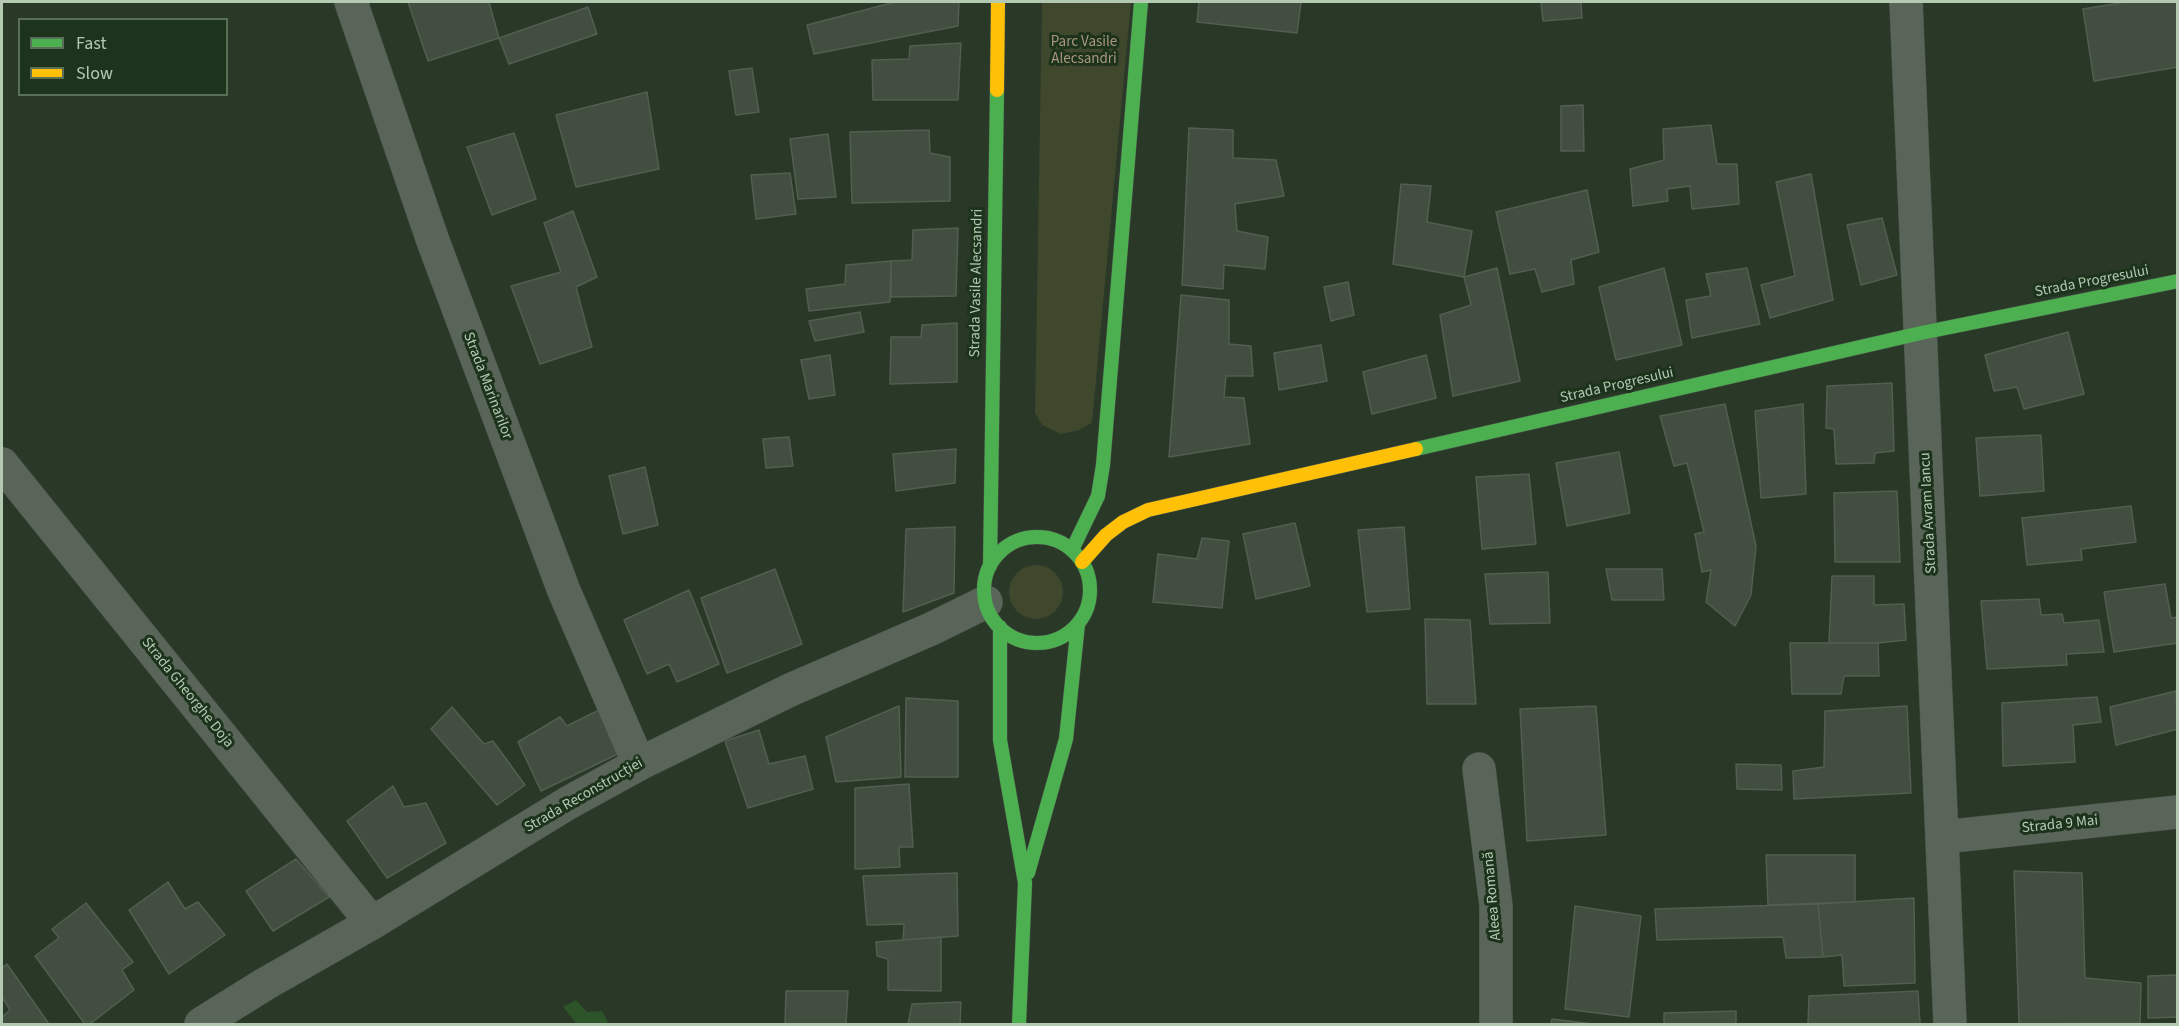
<!DOCTYPE html>
<meta charset="utf-8">
<style>
body{margin:0}
#map{position:relative;width:2179px;height:1026px;overflow:hidden;background:#2a3828;font-family:"Source Sans 3",sans-serif}
canvas{display:block}
.frame{position:absolute;inset:0;border:3px solid #b3c9b2;pointer-events:none}
.legend{position:absolute;left:18px;top:18px;width:210px;height:78px;box-sizing:border-box;background:#1d331b;border:2px solid #596f57;margin:0;padding:8px 10px;list-style:none;font-size:18px;color:#b3c9b2}
.legend li{display:flex;align-items:center;gap:12px;height:30px}
.legend b{width:30px;border:2px solid #596f57}
</style>
<div id="map">
<canvas width="2179" height="1026"></canvas>
<div class="frame"></div>
<ul class="legend">
<li><b style="height:8px;background:#4caf50"></b>Fast</li>
<li><b style="height:8px;background:#ffc107"></b>Slow</li>
</ul>
</div>
<script>
const c = document.querySelector('canvas').getContext('2d');
c.lineJoin = 'round';
function fill(path, color) { c.fillStyle = color; c.fill(path, 'evenodd'); }
const shape = rows => new Path2D(rows.map(r => 'M' + r).join(''));
function trace(path, color, width, dash) { c.strokeStyle = color; c.lineWidth = width; c.lineCap = dash ? 'butt' : 'round'; c.setLineDash(dash || []); c.stroke(path); }
function write(font, color, halo, rows, align = 'center') {
  c.font = font + ' "Source Sans 3",sans-serif'; c.lineWidth = 6; c.setLineDash([]); c.textBaseline = 'middle'; c.strokeStyle = halo; c.fillStyle = color; for (const [text, x, y, turn = 0] of rows) {
    c.save(); c.translate(x, y); c.rotate((+turn || 0) * Math.PI / 180); c.textAlign = isNaN(turn) ? turn : align; if (halo) c.strokeText(text, 0, 0); c.fillText(text, 0, 0); c.restore();
  }
}
const green = shape([
 [1042,2,1131,2,1092,423,1079,430,1061,434,1042,425,1035,413],
 '1009 592a27 27 0 1 1 54 0a27 27 0 1 1-54 0Z'
]);
const water = shape([
 [576,1000,587,1012,602,1011,608,1022,605,1024,577,1024,563,1007]
]);
const building = shape([
 [408,2,489,2,499,38,428,61,408,2],
 [895,2,959,2,958,26,814,54,807,25,895,2],
 [1199,2,1301,2,1297,33,1197,22,1199,2],
 [1541,2,1581,2,1582,18,1543,21,1541,2],
 [2120,2,2178,2,2178,67,2094,81,2083,9,2120,3,2120,2],
 [588,7,597,34,509,64,499,38,588,7],
 [961,43,958,100,873,100,872,60,909,59,910,46,961,43],
 [752,68,759,112,736,115,729,71,752,68],
 [647,92,659,169,576,187,556,115,647,92],
 [1583,105,1584,151,1561,151,1561,106,1583,105],
 [1711,125,1717,164,1737,164,1739,204,1692,209,1690,186,1667,189,1668,201,1633,206,1630,169,1664,160,1663,129,1711,125],
 [1189,128,1233,130,1233,158,1276,160,1284,196,1235,204,1237,231,1268,237,1265,269,1224,265,1223,289,1182,285,1189,128],
 [929,130,930,153,950,157,950,201,852,203,850,132,929,130],
 [514,133,536,199,492,215,467,147,514,133],
 [828,134,836,197,798,199,790,139,828,134],
 [790,173,796,214,756,219,751,175,790,173],
 [1811,174,1833,300,1770,318,1761,285,1795,276,1776,182,1811,174],
 [1401,184,1431,186,1427,222,1472,231,1464,277,1393,264,1401,184],
 [1587,190,1599,252,1571,260,1574,284,1542,292,1535,269,1510,274,1496,212,1587,190],
 [573,211,597,277,576,287,592,347,540,364,511,286,561,272,544,223,573,211],
 [1882,218,1897,275,1861,285,1847,225,1882,218],
 [958,228,956,296,891,297,891,261,912,260,913,230,958,228],
 [891,261,890,302,809,311,806,289,845,284,846,265,891,261],
 [1497,268,1520,381,1453,396,1440,315,1471,305,1464,277,1497,268],
 [1664,268,1682,345,1616,360,1599,287,1664,268],
 [1747,268,1760,324,1692,338,1686,300,1711,296,1706,274,1747,268],
 [1348,282,1354,315,1331,321,1324,287,1348,282],
 [1181,295,1229,300,1229,344,1251,346,1253,376,1226,376,1224,397,1244,398,1250,444,1169,457,1181,295],
 [860,312,864,332,815,341,809,321,860,312],
 [957,323,957,382,890,384,891,337,921,337,922,325,957,323],
 [2068,332,2084,394,2024,409,2017,387,1994,391,1985,355,2068,332],
 [1321,345,1327,381,1279,390,1274,353,1321,345],
 [830,355,835,395,809,399,801,360,830,355],
 [1426,355,1436,398,1372,414,1363,372,1426,355],
 [1892,383,1894,451,1875,453,1874,463,1836,464,1834,429,1826,428,1827,386,1892,383],
 [1725,404,1756,546,1751,595,1735,626,1706,602,1711,570,1702,572,1695,534,1704,532,1687,463,1674,466,1660,416,1725,404],
 [1803,404,1806,494,1761,498,1755,411,1803,404],
 [2041,435,2044,491,1980,496,1976,438,2041,435],
 [789,437,793,466,766,468,763,439,789,437],
 [956,449,955,483,896,491,893,454,956,449],
 [1619,452,1630,513,1567,526,1556,463,1619,452],
 [645,467,658,525,623,534,609,476,645,467],
 [1529,474,1536,544,1482,549,1476,477,1529,474],
 [1897,491,1900,562,1835,562,1834,493,1897,491],
 [2131,506,2136,542,2081,549,2082,560,2027,565,2022,518,2131,506],
 [1295,523,1310,586,1256,599,1243,534,1295,523],
 [955,527,954,593,903,612,906,529,955,527],
 [1404,527,1410,609,1367,612,1358,530,1404,527],
 [1202,538,1229,541,1222,608,1153,602,1158,554,1197,559,1202,538],
 [775,569,802,644,727,673,701,598,775,569],
 [1606,569,1662,569,1664,600,1612,600,1606,569],
 [1548,572,1550,623,1490,624,1485,574,1548,572],
 [1832,576,1874,576,1874,605,1904,604,1906,640,1878,643,1829,643,1832,576],
 [2165,584,2171,618,2178,617,2178,643,2114,652,2104,592,2165,584],
 [689,590,719,664,677,682,669,664,647,674,624,620,689,590],
 [2039,599,2041,615,2062,614,2064,623,2099,620,2104,652,2066,654,2067,665,1987,669,1981,601,2039,599],
 [1425,619,1470,620,1476,704,1427,704,1425,619],
 [1790,643,1878,643,1879,676,1844,676,1841,694,1792,694,1790,643],
 [2176,691,2178,729,2116,745,2110,707,2176,691],
 [2097,697,2101,722,2073,725,2075,762,2003,766,2002,703,2097,697],
 [906,698,958,701,958,777,905,777,906,698],
 [899,706,901,777,836,782,826,737,899,706],
 [1596,706,1606,835,1527,841,1520,709,1596,706],
 [1907,706,1911,793,1794,799,1793,771,1824,767,1825,711,1907,706],
 [452,707,484,744,493,741,525,785,497,805,431,729,452,707],
 [603,708,626,750,541,791,518,742,560,717,567,726,603,708],
 [759,730,769,764,805,756,813,789,748,808,725,741,759,730],
 [1736,764,1781,765,1782,790,1737,789,1736,764],
 [909,784,913,847,899,847,900,867,855,869,855,788,909,784],
 [393,786,404,807,426,803,446,843,387,878,347,821,393,786],
 [1766,855,1855,855,1855,902,1768,905,1766,855],
 [296,859,329,897,273,931,246,891,296,859],
 [2014,871,2082,873,2085,978,2141,983,2140,1023,2019,1024,2014,871],
 [957,873,958,936,903,940,904,924,867,925,863,876,957,873],
 [168,882,185,909,198,902,225,935,169,974,129,910,168,882],
 [1914,898,1915,983,1844,986,1842,955,1823,957,1818,904,1914,898],
 [86,903,133,962,122,970,134,990,90,1024,85,1024,35,956,59,938,52,929,86,903],
 [1818,904,1823,957,1786,958,1783,937,1657,940,1655,909,1818,904],
 [1575,906,1641,916,1629,1017,1565,1009,1575,906],
 [941,937,941,991,888,990,888,959,877,956,876,942,941,937],
 [7,964,49,1024,2,1024,2,1017,10,1010,2,997,2,968,7,964],
 [2178,975,2178,1017,2148,1018,2148,976,2178,975],
 [786,991,848,991,846,1024,785,1024,786,991],
 [1918,991,1920,1024,1808,1024,1809,996,1918,991],
 [961,1002,960,1024,908,1024,912,1004,961,1002],
 [1736,1011,1736,1024,1664,1024,1664,1013,1736,1011],
 [1552,1019,1593,1024,1551,1024,1552,1019]
]);
const street = shape([
 [351,2,433,241,564,591,639,764],
 [1906,2,1950,1024],
 [2,464,372,923],
 [1479,769,1496,906,1496,1024],
 [1943,837,2178,812],
 [201,1024,265,984,372,923,568,803,639,764,790,690,931,629,986,602]
]);
const fast = shape([
 [1416,449,1921,333,2178,281],
 '984 590a53 53 0 1 1 106 0a53 53 0 1 1-106 0Z',
 [1072,550,1098,496,1103,465,1141,2],
 [990,566,997,90],
 [1000,627,1000,740,1025,883,1019,1024],
 [1028,873,1066,739,1078,624]
]);
const slow = shape([
 [997,90,998,2],
 [1082,562,1106,535,1123,522,1148,510,1416,449]
]);
const parkNames = [
 ["Parc Vasile",1084,43],
 ["Alecsandri",1084,60]
];
const streetNames = [
 ["Strada Progresului",2092,282,-11],
 ["Strada Vasile Alecsandri",977,283,-89],
 ["Strada Marinarilor",487,386,69],
 ["Strada Progresului",1617,386,-13],
 ["Strada Avram Iancu",1929,513,-93],
 ["Strada Gheorghe Doja",187,693,51],
 ["Strada Reconstrucției",584,796,-30],
 ["Strada 9 Mai",2060,825,-6],
 ["Aleea Romană",1493,896,-95]
];
fill(green, '#3f472d');
fill(water, '#2d5329');
fill(building, '#414e40');
trace(building, '#525f50', 1.5);
trace(street, '#485247', 34);
trace(fast, '#485247', 15);
trace(slow, '#485247', 15);
trace(street, '#5a6559', 33);
trace(fast, '#4caf50', 14);
trace(slow, '#ffc107', 14);
write('15px', '#aa977f', '#1d331b', parkNames);
write('15px', '#b3c9b2', '#1d331b', streetNames);
</script>
